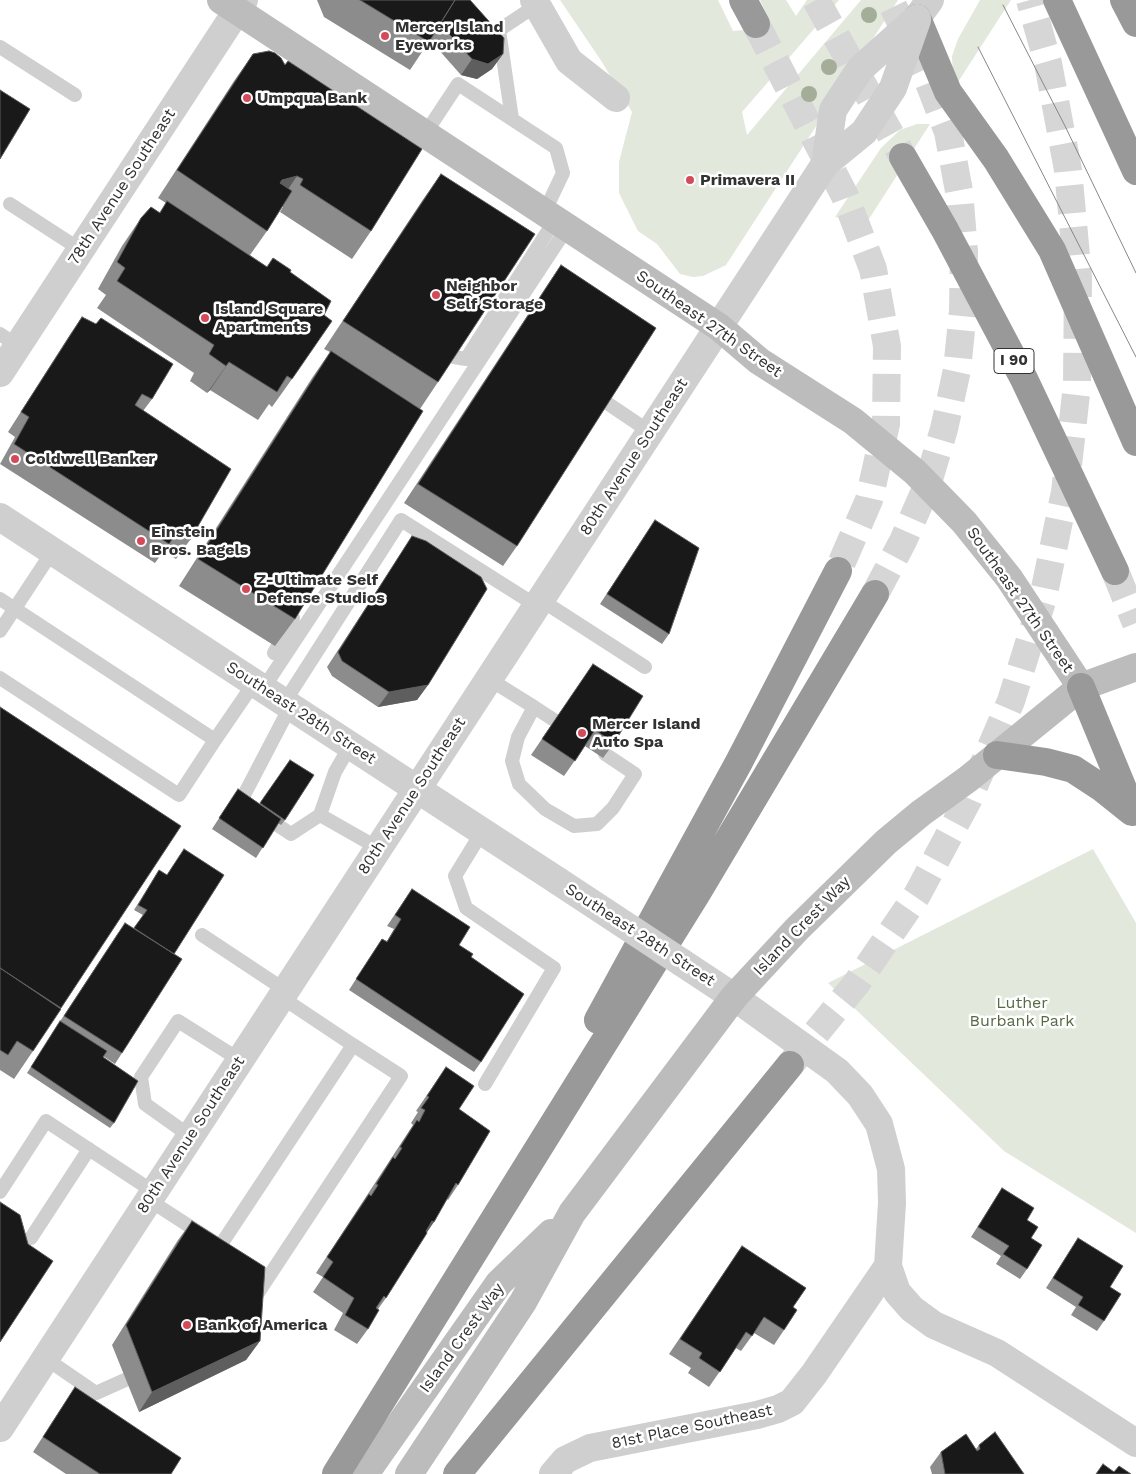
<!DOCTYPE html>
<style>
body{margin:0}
canvas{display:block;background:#fff}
</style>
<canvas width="1136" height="1474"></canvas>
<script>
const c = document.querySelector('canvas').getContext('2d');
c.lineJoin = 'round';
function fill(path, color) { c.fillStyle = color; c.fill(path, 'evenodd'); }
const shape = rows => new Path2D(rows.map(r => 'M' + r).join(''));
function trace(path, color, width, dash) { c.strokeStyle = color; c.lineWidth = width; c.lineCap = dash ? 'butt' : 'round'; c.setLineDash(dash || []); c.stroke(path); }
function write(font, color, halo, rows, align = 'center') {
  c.font = font + ' "Work Sans",sans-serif'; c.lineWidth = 5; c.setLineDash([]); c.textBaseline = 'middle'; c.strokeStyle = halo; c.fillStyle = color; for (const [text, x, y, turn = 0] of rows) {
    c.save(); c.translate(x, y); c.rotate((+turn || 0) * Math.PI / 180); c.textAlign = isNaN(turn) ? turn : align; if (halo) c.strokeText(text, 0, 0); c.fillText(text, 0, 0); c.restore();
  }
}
const green = shape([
 [560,0,718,0,733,31,773,27,760,0,786,0,796,16,807,0,839,0,742,112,747,135,861,0,898,0,726,265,703,276,693,277,680,274,657,244,638,231,619,193,619,162,632,112,602,62],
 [980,0,1011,0,956,85,953,80,952,56,958,39],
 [917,124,930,124,867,222,835,217,881,148,900,130],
 [1093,849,1136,923,1136,1233,1004,1151,828,983]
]);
const motorwayTunnel = shape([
 [816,0,903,157],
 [756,24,845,196,873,269,887,346,886,424,869,500,838,571],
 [1115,571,1136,623],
 [875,594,903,541,927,486,944,429,957,370,963,311,964,251,959,191,948,132,926,75,890,0],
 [790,1065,856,984,917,895,968,800,1011,701,1043,598,1065,492,1077,385,1078,277,1068,170,1048,63,1030,0]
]);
const service = shape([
 [0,47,75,95],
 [512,119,499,30,537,5],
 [425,134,458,84,556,148,563,173,544,213],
 [10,204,81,250],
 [0,334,18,346],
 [454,357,466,359,555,220],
 [595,390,607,403,650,432],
 [0,599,215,740,179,795,0,678],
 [541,600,645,667],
 [0,631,52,552],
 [274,653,293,618],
 [489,679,534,707],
 [263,689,567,228],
 [284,703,401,520,537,606],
 [290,707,243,797,247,805,291,834,320,815,378,848],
 [554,720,534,707,518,737,512,761,519,784,545,809,574,826,597,824,613,808,635,774,605,754],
 [215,740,254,683],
 [320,815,335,772,350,746],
 [482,832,455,876,466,908,554,968,485,1084],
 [202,935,285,990],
 [190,1136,145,1104,141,1077,178,1021,240,1060],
 [0,1192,46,1121,154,1192],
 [149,1200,220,1246,353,1045,281,997],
 [31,1238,89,1149],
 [254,1299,401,1076,353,1045],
 [45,1358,96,1393,143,1372]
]);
const minor = shape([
 [534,0,569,61,616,98],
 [734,997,837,1071,860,1095,879,1124,891,1169,892,1203,888,1266,897,1292,912,1309,934,1325,997,1353,1136,1443],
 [553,1474,565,1460,590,1448,757,1415,778,1409,792,1402,814,1374,888,1266]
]);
const tertiary = shape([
 [917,18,930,0],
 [0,373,244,0],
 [0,517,558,881],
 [681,962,734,997],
 [0,1428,825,164]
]);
const secondary = shape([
 [221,0,719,327,759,361,853,421,915,472,964,522,1009,578,1081,687],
 [365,1474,499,1283,551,1233],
 [409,1474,523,1302,572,1213,734,997,797,929,886,842,921,813,968,779,1081,687,1136,667]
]);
const motorway = shape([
 [743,0,756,24],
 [1057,0,1136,171],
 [1124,0,1136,23],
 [917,18,948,92,996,159,1052,250,1136,442],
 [903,157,945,230,1024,379,1115,571],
 [1081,687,1131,808],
 [997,755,1046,762,1073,769,1102,788,1132,812],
 [598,1020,739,762,838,571],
 [336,1474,697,893,875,594],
 [457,1474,790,1065]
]);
const tram = shape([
 [1003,5,1065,126,1136,273],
 [978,47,1136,357]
]);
const tertiaryBridge = shape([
 [825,164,833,110,860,69,917,18],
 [825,164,864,132,893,88,917,20],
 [558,881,681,962]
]);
const trees = [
 [869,15],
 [829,67],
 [809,94]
];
const wall = shape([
 [317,0,470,0,503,54,492,69,477,79,461,75,430,40,410,70,324,17],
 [253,54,285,65,371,231,352,259,280,212,283,207,282,206,267,231,250,255,266,266,290,272,292,379,272,407,269,404,258,420,210,390,207,393,190,381,194,373,97,308,106,295,98,289,122,246,141,218,159,213,166,203,158,198,234,81],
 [441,174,438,382,420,409,295,619,275,646,179,586,312,378,330,352,324,349,422,201],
 [561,265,517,546,503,566,404,503,548,284],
 [82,317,152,399,143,411,190,540,176,559,163,552,155,563,0,464,15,437,8,432,69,336],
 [655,520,669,634,662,644,600,604],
 [412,536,428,685,417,700,378,707,332,676,327,667,402,552],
 [593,664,614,743,603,758,585,746,564,776,531,755],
 [0,707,61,1008,33,1051,14,1079,0,1070],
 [290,760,285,820,281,825,278,823,256,858,212,829,238,789,260,804],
 [159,870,174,954,122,1053,115,1064,103,1056,103,1057,114,1123,110,1128,27,1073,57,1026,118,933,134,928,143,915,134,910],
 [412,889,459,945,471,957,481,1062,474,1072,349,990,382,939,387,941,394,929,387,926],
 [446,1067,459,1109,458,1185,448,1200,447,1199,386,1298,378,1309,368,1329,357,1344,334,1330,343,1313,313,1292,323,1277,316,1273,413,1125,411,1123,418,1112,416,1111],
 [1002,1188,1027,1220,1031,1238,1027,1269,1020,1279,996,1264,1001,1256,971,1237],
 [192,1221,260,1341,246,1360,139,1412,112,1345,178,1240],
 [1078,1238,1110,1287,1104,1321,1097,1331,1071,1315,1076,1307,1046,1288],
 [742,1246,793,1307,784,1330,774,1345,754,1333,741,1351,736,1348,709,1387,688,1373,691,1368,669,1354],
 [75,1387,171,1474,66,1474,33,1452],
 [979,1445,1024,1474,932,1474,930,1467,941,1452,976,1449]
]);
const shadedWall = shape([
 [503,54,492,69,477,79,461,75,472,59],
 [297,176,278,204,263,207,282,180],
 [229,362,210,390,207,393,226,366],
 [428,685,417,700,378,707,389,692],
 [432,1221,434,1222,423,1238,421,1237],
 [260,1341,246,1360,139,1412,152,1392]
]);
const building = shape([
 [360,0,455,0,429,42,360,0],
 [455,0,470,0,504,38,503,54,488,64,472,59,440,24,455,0],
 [269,51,275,53,281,58,285,65,288,61,422,149,371,231,300,185,303,179,297,176,282,180,280,183,292,191,267,231,177,170,253,54,269,51],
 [0,90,30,109,0,159,0,90],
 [441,174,535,234,438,382,343,321,441,174],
 [167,201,267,267,273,258,291,270,290,272,331,301,324,315,332,321,292,379,287,376,277,392,229,362,226,366,209,354,214,345,117,281,125,268,117,262,141,218,151,207,160,213,167,201],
 [561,265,656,328,517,546,418,484,561,265],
 [82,317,96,324,101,318,173,364,152,399,142,394,135,405,231,469,190,540,177,532,169,544,14,444,29,417,21,412,82,317],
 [331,351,423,411,295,619,198,559,331,351],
 [655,520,699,548,669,634,607,594,655,520],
 [412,536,426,541,481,577,487,589,428,685,389,692,342,661,338,652,412,536],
 [593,664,643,696,614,743,595,730,575,761,542,739,593,664],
 [0,707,181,826,61,1008,0,968,0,707],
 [290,760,314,775,285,820,260,803,290,760],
 [238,789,281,819,263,848,219,818,238,789],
 [184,849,224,875,174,954,134,928,147,910,138,905,159,870,167,875,184,849],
 [412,889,470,927,459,945,473,954,471,957,524,994,481,1062,356,979,382,939,387,942,401,919,395,915,412,889],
 [125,923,182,959,122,1053,64,1016,125,923],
 [0,968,61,1009,33,1051,17,1041,8,1055,0,1050,0,968],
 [60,1021,107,1051,103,1057,138,1081,114,1123,31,1067,60,1021],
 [446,1067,474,1086,459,1109,490,1131,458,1185,456,1183,434,1222,432,1221,426,1231,427,1233,386,1298,384,1296,376,1308,379,1310,368,1329,345,1315,354,1298,323,1277,333,1262,327,1257,369,1194,371,1196,378,1185,376,1184,393,1157,395,1159,402,1148,400,1147,417,1120,419,1122,425,1110,421,1108,429,1097,427,1096,446,1067],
 [1002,1188,1034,1208,1027,1220,1038,1227,1031,1238,1042,1245,1027,1269,1003,1254,1009,1246,978,1227,1002,1188],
 [0,1202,20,1215,28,1244,53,1261,0,1342,0,1202],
 [192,1221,265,1267,260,1341,152,1392,126,1325,192,1221],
 [1078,1238,1123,1266,1110,1287,1121,1294,1104,1321,1078,1305,1083,1297,1053,1278,1078,1238],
 [742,1246,806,1288,793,1307,797,1310,784,1330,764,1317,752,1336,746,1332,720,1372,699,1358,702,1353,680,1339,742,1246],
 [75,1387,181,1458,171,1474,100,1474,43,1437,75,1387],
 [995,1432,1024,1474,945,1474,941,1452,966,1434,977,1451,980,1449,979,1445,995,1432],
 [1103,1464,1114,1472,1119,1466,1131,1474,1096,1474,1103,1464]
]);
const markers = [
 [385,36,5,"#d34a59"],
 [247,98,5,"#d34a59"],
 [690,180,5,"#d34a59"],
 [436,295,5,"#d34a59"],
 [205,318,5,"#d34a59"],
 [15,459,5,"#d34a59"],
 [141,541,5,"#d34a59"],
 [246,589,5,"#d34a59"],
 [582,733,5,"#d34a59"],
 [187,1325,5,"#d34a59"]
];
const shields = [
 [1014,361,40]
];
const shieldNames = [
 ["I 90",1014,361]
];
const poiNames = [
 ["Mercer Island",395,27],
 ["Eyeworks",395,45],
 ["Umpqua Bank",257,98],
 ["Primavera II",700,180],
 ["Neighbor",446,286],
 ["Self Storage",446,304],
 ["Island Square",215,309],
 ["Apartments",215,327],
 ["Coldwell Banker",25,459],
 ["Einstein",151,532],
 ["Bros. Bagels",151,550],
 ["Z-Ultimate Self",256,580],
 ["Defense Studios",256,598],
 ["Mercer Island",592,724],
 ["Auto Spa",592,742],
 ["Bank of America",197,1325]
];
const streetNames = [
 ["78th Avenue Southeast",122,187,-57],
 ["Southeast 27th Street",709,324,35],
 ["80th Avenue Southeast",634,457,-57],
 ["Southeast 27th Street",1020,600,55],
 ["Southeast 28th Street",301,713,33],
 ["80th Avenue Southeast",412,796,-57],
 ["Island Crest Way",802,926,-46],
 ["Southeast 28th Street",640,935,33],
 ["80th Avenue Southeast",191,1135,-57],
 ["Island Crest Way",462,1338,-54],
 ["81st Place Southeast",692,1427,-12]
];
const parkNames = [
 ["Luther",1022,1003],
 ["Burbank Park",1022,1021]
];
fill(green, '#e2e8dc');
trace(motorwayTunnel, '#d6d6d6', 28, [28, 14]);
trace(service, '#cfcfcf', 14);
trace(minor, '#cfcfcf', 28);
trace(tertiary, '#cfcfcf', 28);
trace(secondary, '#bcbcbc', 28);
trace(motorway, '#999', 28);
trace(tram, '#878787', 1);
trace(tertiaryBridge, '#cfcfcf', 28);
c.fillStyle = '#a3ad98';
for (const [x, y] of trees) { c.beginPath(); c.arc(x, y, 8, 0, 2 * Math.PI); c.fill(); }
fill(wall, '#8c8c8c');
fill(shadedWall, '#5e5e5e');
fill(building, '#191919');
trace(building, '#5e5e5e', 1);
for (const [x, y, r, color] of markers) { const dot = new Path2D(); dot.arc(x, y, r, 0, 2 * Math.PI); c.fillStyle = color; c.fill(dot); trace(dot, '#fff', 2); }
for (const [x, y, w] of shields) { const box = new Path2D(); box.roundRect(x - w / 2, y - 12.5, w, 25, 4); c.fillStyle = '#fff'; c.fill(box); trace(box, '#323232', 1); }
write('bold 15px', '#323232', null, shieldNames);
write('bold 16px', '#323232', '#fff', poiNames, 'left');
write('16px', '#323232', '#fff', streetNames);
write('16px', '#576a43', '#fff', parkNames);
</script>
